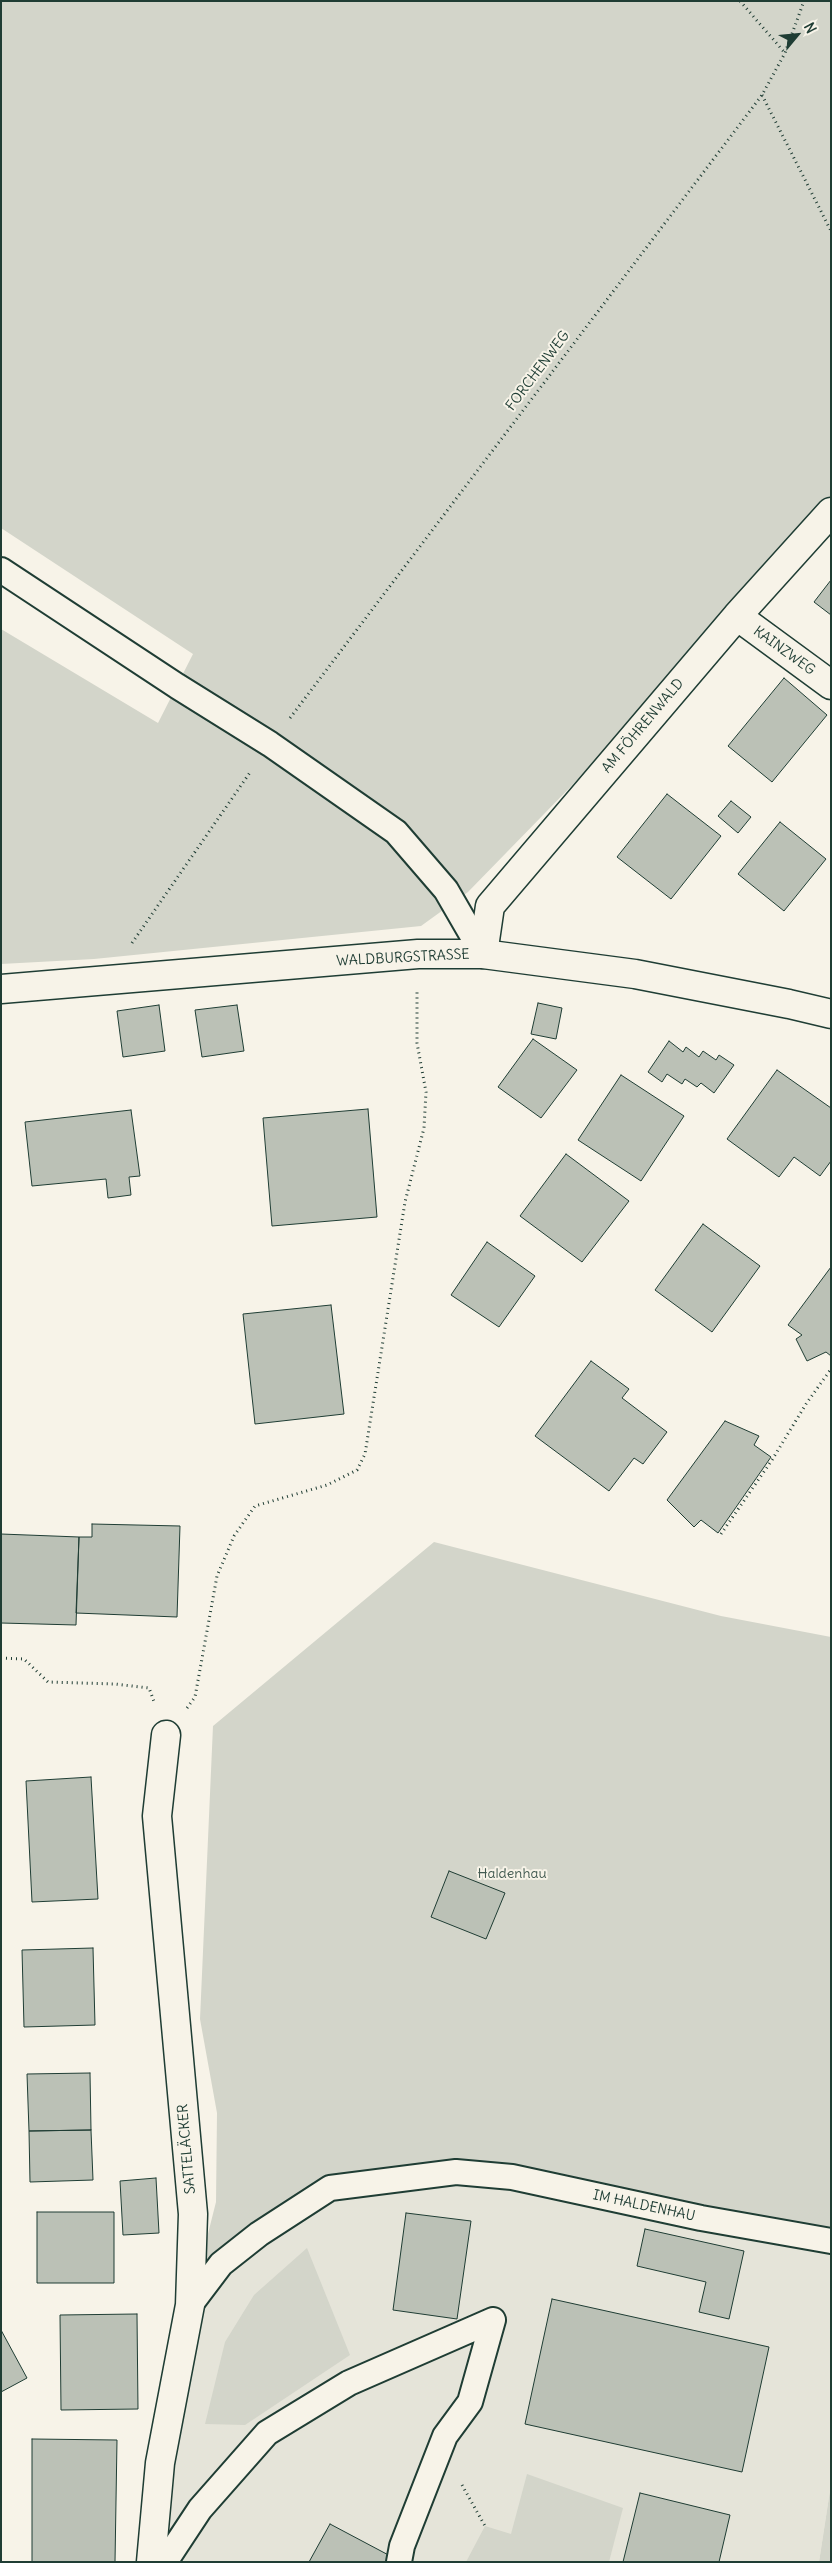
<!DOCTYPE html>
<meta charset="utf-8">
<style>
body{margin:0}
#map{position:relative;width:832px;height:2563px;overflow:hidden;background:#f7f3e8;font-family:Delius,sans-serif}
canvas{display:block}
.frame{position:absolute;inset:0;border:2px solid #1f3d34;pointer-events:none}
.north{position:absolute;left:772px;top:10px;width:50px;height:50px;-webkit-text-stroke:4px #f7f3e8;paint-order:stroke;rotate:62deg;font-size:14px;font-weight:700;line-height:20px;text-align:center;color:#1f3d34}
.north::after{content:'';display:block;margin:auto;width:18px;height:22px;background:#1f3d34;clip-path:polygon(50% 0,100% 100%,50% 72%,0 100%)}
</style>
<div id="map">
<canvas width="832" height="2563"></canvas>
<div class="frame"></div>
<div class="north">N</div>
</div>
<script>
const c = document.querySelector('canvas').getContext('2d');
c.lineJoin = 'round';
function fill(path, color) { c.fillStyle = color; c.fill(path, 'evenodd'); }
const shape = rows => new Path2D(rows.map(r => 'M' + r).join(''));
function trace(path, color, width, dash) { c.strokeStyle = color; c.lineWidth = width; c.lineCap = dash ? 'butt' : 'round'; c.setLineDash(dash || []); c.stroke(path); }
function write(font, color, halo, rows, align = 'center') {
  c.font = font + ' Delius,sans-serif'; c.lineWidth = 4; c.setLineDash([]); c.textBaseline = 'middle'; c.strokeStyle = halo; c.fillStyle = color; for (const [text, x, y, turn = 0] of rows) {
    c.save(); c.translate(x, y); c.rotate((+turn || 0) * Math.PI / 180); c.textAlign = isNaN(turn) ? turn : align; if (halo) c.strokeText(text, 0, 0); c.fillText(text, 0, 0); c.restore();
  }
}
const built = shape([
 [512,2177,831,2241,831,2484,819,2562,151,2562,190,2305,330,2188]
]);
const green = shape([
 [1,1,831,1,831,512,737,616,468,892,421,926,94,959,1,964,1,629,158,723,193,654,1,528],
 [434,1542,721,1616,831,1637,831,2241,512,2177,329,2188,190,2305,216,2202,217,2113,200,2019,213,1726],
 [307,2248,350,2355,245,2425,205,2424,225,2342,254,2295],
 [527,2474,623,2508,609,2562,466,2562,485,2526,511,2534],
 [831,2484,831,2562,819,2562]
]);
const building = shape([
 [831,580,831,615,814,602,831,580],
 [784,678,827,715,772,782,728,746,784,678],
 [667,794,721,836,671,899,617,857,667,794],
 [731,801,751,817,738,833,718,816,731,801],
 [780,822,826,859,784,911,738,874,780,822],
 [538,1003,562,1008,556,1039,531,1034,538,1003],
 [159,1005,165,1051,123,1057,117,1011,159,1005],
 [237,1005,244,1051,202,1057,195,1010,237,1005],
 [533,1039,577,1070,541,1118,498,1087,533,1039],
 [669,1041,683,1052,686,1047,699,1057,703,1051,716,1060,719,1055,734,1065,714,1093,701,1083,697,1087,685,1079,682,1084,667,1074,662,1082,648,1072,669,1041],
 [777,1070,831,1108,831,1161,820,1176,794,1157,779,1177,727,1139,777,1070],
 [621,1075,684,1116,641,1181,578,1140,621,1075],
 [368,1109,377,1217,272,1226,263,1118,368,1109],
 [131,1110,140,1176,129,1177,131,1195,108,1198,106,1179,32,1186,25,1122,131,1110],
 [566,1154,629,1201,582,1262,520,1216,566,1154],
 [703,1224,760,1266,712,1332,655,1290,703,1224],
 [487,1242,535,1276,499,1327,451,1295,487,1242],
 [831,1267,831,1356,826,1352,807,1361,796,1339,802,1335,788,1325,831,1267],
 [331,1305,344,1414,255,1424,243,1314,331,1305],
 [591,1361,629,1389,622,1398,667,1432,643,1464,634,1458,609,1491,535,1436,591,1361],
 [725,1421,759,1436,754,1445,771,1457,718,1533,701,1520,694,1527,667,1500,725,1421],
 [92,1524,180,1526,177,1617,76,1613,79,1537,92,1537,92,1524],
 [1,1534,79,1537,76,1625,1,1623,1,1534],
 [91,1777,98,1899,32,1902,26,1781,91,1777],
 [449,1871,505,1893,486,1939,431,1917,449,1871],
 [93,1948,95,2025,24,2027,22,1950,93,1948],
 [90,2073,91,2130,29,2131,27,2074,90,2073],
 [91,2130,93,2180,30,2182,29,2131,91,2130],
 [156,2178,159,2233,123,2235,120,2181,156,2178],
 [37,2212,114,2212,114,2283,37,2283,37,2212],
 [406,2213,471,2221,457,2319,393,2310,406,2213],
 [645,2229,744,2251,729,2319,699,2312,706,2282,637,2266,645,2229],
 [552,2299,769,2347,742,2472,525,2424,552,2299],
 [137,2314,138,2409,61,2410,60,2315,137,2314],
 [1,2330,27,2378,1,2392,1,2330],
 [32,2439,117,2440,115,2562,32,2562,32,2439],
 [640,2493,730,2515,719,2562,623,2562,640,2493],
 [330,2524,396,2559,394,2562,309,2562,330,2524]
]);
const path = shape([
 [740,1,785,53],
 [762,95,831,231],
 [290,718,762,95,785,53,804,1],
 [132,943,251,771],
 [721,1534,772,1460,806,1404,831,1369],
 [1,1658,24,1659,48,1682,115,1684,149,1688,155,1704],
 [187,1708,195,1697,217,1576,234,1536,255,1506,327,1485,357,1470,365,1454,405,1202,424,1128,426,1092,417,1043,417,990],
 [462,2485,485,2526]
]);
const service = shape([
 [1,570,177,686,270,744,396,832,446,890,483,954],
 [190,2305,221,2264,259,2234,330,2188,456,2172,512,2177,701,2218,831,2241],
 [165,2562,200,2509,267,2433,349,2383,493,2320],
 [399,2562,402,2546,445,2436,470,2402,493,2320]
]);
const minor = shape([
 [737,616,831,685],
 [483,954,490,906,737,616,831,512],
 [151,2562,160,2463,190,2305,193,2214,157,1816,166,1735]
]);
const tertiary = shape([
 [1,989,418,954,483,954,635,974,789,1004,831,1014]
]);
const streetNames = [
 ["FORCHENWEG",538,371,-53],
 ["KAINZWEG",784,651,36],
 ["AM FÖHRENWALD",643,726,-50],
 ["WALDBURGSTRASSE",403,958,-3],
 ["SATTELÄCKER",187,2149,-95],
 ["IM HALDENHAU",644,2206,12]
];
const parkNames = [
 ["Haldenhau",512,1874]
];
fill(built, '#e5e4d9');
fill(green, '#d3d5ca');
fill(building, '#bbc1b6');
trace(building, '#1f3d34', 1);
trace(service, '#1f3d34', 28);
trace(minor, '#1f3d34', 31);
trace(tertiary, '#1f3d34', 31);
trace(path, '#1f3d34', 3, [1, 4]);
trace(service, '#f7f3e8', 24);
trace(minor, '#f7f3e8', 28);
trace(tertiary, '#f7f3e8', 28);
write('14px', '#1f3d34', '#f7f3e8', streetNames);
write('14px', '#435b52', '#f7f3e8', parkNames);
</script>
